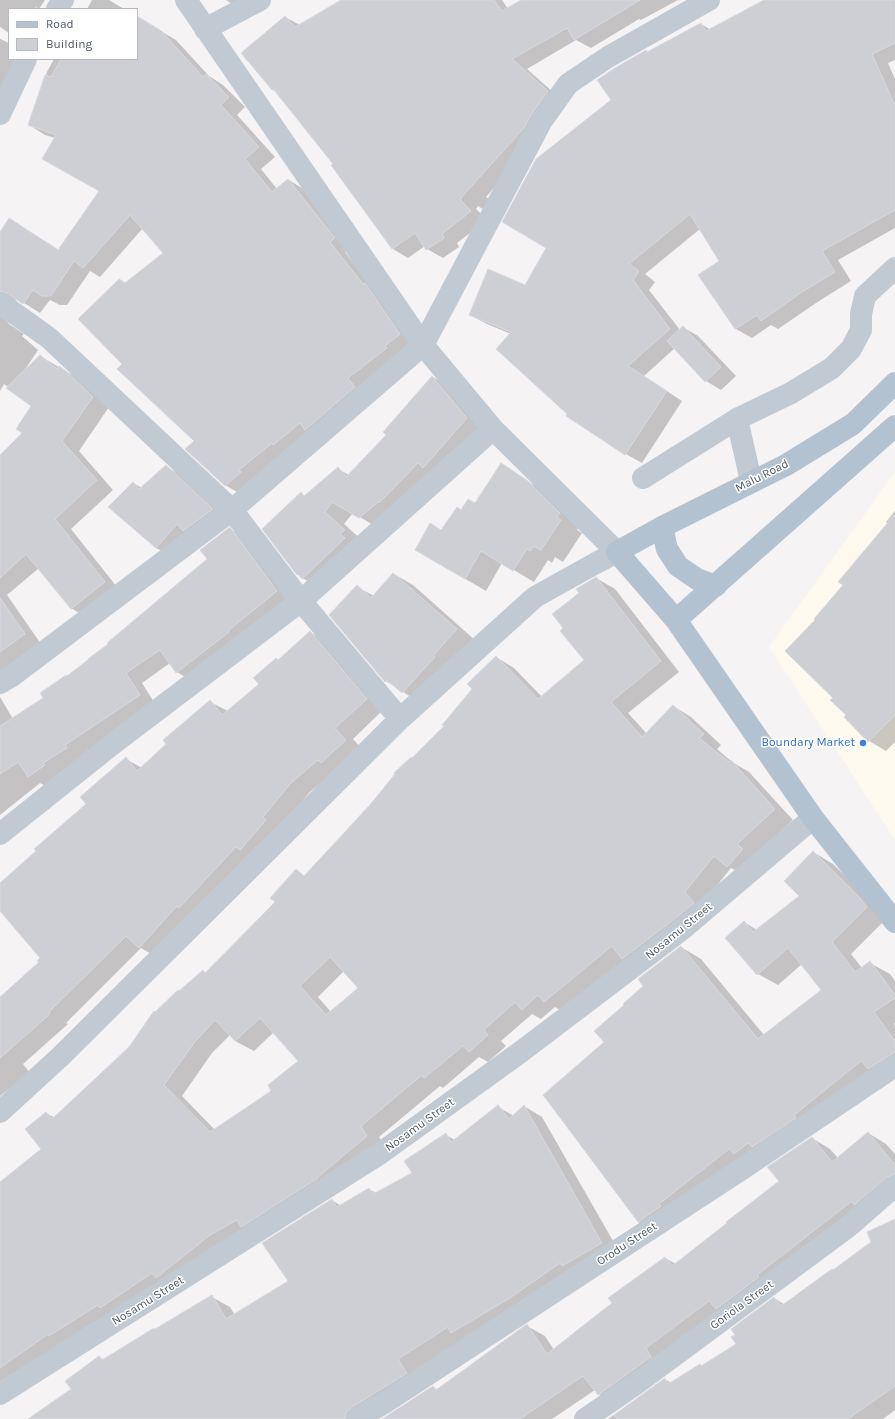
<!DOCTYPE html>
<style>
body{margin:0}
#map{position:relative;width:895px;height:1419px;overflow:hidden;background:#f5f3f3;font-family:Karla,sans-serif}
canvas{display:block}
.legend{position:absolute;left:8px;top:8px;width:130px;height:52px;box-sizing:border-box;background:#fff;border:1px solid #b7bbc0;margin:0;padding:5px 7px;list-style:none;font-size:12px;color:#4a5661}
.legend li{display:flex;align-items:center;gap:8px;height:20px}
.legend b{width:20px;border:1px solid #b7bbc0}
</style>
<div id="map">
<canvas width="895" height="1419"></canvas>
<ul class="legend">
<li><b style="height:5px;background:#b3c2d1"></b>Road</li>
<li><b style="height:11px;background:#cdcfd5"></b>Building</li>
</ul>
</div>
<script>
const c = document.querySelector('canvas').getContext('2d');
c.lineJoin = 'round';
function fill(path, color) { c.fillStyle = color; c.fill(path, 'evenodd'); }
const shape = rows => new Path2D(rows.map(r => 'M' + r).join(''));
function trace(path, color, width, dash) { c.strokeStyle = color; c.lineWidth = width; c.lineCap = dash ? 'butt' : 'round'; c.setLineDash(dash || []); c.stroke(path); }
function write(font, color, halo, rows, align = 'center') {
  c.font = font + ' Karla,sans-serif'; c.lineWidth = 3; c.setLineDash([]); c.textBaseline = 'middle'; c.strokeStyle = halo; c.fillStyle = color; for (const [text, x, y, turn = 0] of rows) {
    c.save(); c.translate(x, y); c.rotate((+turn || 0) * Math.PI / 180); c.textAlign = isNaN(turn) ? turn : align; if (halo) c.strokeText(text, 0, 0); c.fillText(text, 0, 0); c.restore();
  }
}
const commercial = shape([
 [895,472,895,840,769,647]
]);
const shadow = shape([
 [0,0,45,0,39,9,36,7,35,9,9,9,9,33,0,27],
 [92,0,109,0,124,9,87,9],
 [226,0,250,0,234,5],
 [343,0,502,0,508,9,523,0,678,0,641,20,639,19,591,48,576,40,527,69,563,101,539,137,486,197,502,207,496,217,478,206,476,209,487,220,457,243,459,247,443,258,427,249,425,246,408,258,393,249,332,165,334,164,285,17,300,25],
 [767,0,895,0,895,60,888,63,895,79,895,228,838,260,851,281,819,301,778,329,771,325,752,338,736,329,721,261,700,229,645,274,655,282,649,290,680,330,683,327,698,336,736,376,721,390,706,381,675,348,644,376,682,401,642,463,626,454,569,414,511,334,487,324,470,315,525,286,547,248,612,100,646,51,648,52,701,24,711,30],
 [137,17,176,40,209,76,223,85,245,107,237,115,275,157,261,169,277,189,289,180,305,190,350,248,345,252,416,344,242,495,225,485,195,441,124,364,125,283,165,253,143,228,100,277,90,271,67,305,60,305,50,300,40,313,19,300,12,301,5,319,9,324,24,334,22,336,38,350,24,371,40,356,76,377,109,407,79,451,113,490,71,529,121,592,88,618,71,608,39,568,7,595,41,644,0,680,0,457,23,432,33,406,4,384,0,391,0,234,10,219,59,250,100,191,55,138,45,135,29,125,47,72,54,59,137,59],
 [0,39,9,43,9,59,26,59,0,120],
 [433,377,453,389,487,430,380,529,353,513,344,524,364,542,323,589,302,578,298,574,301,494,305,496,338,469,349,475,388,435],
 [501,465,549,494,580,525,577,530,582,533,563,562,555,557,552,563,548,560,534,582,502,563,486,591,416,550,442,531,461,511,475,504],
 [166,467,182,475,227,518,171,556,156,548,133,483,142,488],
 [895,511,895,742,886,751,869,741,834,698,816,619,844,585,888,524,886,522],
 [230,529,246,538,293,600,193,682,177,672,170,663,142,683,156,705,83,757,59,773,61,775,45,786,40,783,0,815,0,697,13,719,45,698,67,677,109,644,209,559],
 [394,574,413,585,476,641,422,704,386,681,357,587,374,596],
 [596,578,615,589,679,672,628,713,647,734,673,706,691,717,721,745,717,749,732,762,749,772,793,820,755,855,746,877,731,868,703,903,563,1012,555,1007,541,1019,532,1014,501,1041,506,1046,488,1062,479,1057,443,1088,440,1086,379,1137,385,1146,0,1396,0,1183,42,1149,46,1113,55,1118,129,1048,156,1013,203,971,206,973,277,902,296,870,305,876,412,758,445,726,474,689,496,657,514,668,542,697,585,660,565,628,580,593],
 [344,971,359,988,331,1012,318,997],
 [274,1032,300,1061,273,1092,215,1130,182,1096,212,1053,230,1035,235,1041,254,1051],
 [310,632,327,642,384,709,353,739,364,751,335,771,309,793,280,828,158,958,141,948,66,1023,68,1024,23,1064,30,1073,0,1096,0,998,41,962,42,958,0,910,0,884,88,804,126,759,142,768,210,702,228,711,261,685,279,661],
 [813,852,833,864,878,908,886,919,851,954,862,968,870,963,890,974,895,981,895,1023,894,1024,895,1026,895,1076,658,1233,638,1222,605,1042,645,986,681,947,701,959,764,1035,823,990,802,964,778,985,758,974,744,922,757,930,800,896],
 [524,1106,542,1117,620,1253,368,1419,30,1419,72,1389,99,1357,104,1360,212,1297,230,1307,235,1315,289,1281,332,1200,341,1206,369,1189,376,1193,413,1173,446,1135,455,1140,498,1107,514,1116],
 [868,1133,886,1144,895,1154,895,1196,617,1405,599,1394,595,1390,552,1419,383,1419,433,1387,438,1390,527,1326,545,1336,554,1350,613,1303,665,1258,676,1264,780,1182,812,1138,830,1149,838,1158],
 [895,1220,895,1410,883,1419,608,1419,665,1379,671,1383,700,1365,703,1367,738,1344,774,1298,785,1305,872,1243]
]);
const building = shape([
 [341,0,494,0,502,11,521,0,640,0,574,40,567,28,512,59,548,91,531,115,524,128,460,199,471,211,442,234,444,238,426,250,415,233,392,249,331,165,333,164,274,90,272,90,241,53,285,16,295,27,341,0],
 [764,0,895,0,895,43,872,54,895,106,895,210,822,251,835,272,802,292,761,321,757,315,735,329,698,275,719,261,690,214,629,264,639,271,633,280,670,329,628,366,667,391,625,455,566,416,567,414,496,349,511,332,469,315,488,269,525,285,546,248,502,222,536,159,611,100,597,80,615,68,646,50,647,52,701,23,706,31,764,0],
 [137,16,163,32,163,33,203,77,206,74,229,97,221,105,259,147,245,159,272,192,288,179,335,238,330,242,363,284,365,283,400,334,385,346,387,348,348,378,355,387,305,430,300,423,273,445,272,443,239,470,241,472,225,486,185,449,194,441,117,369,122,364,78,319,119,279,125,283,163,253,130,215,83,268,74,261,51,296,42,296,33,290,23,304,7,293,0,291,0,232,9,218,58,250,99,191,42,159,56,135,28,125,45,75,51,77,61,59,137,59,137,16],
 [683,326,721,367,705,382,667,341,683,326],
 [40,355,57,369,59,366,66,371,93,397,62,441,97,480,55,519,105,582,71,609,26,554,0,578,0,455,22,433,16,429,31,406,6,388,40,355],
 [432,376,467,418,423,468,418,463,379,503,378,502,359,518,332,502,325,512,345,530,340,534,345,538,302,579,298,574,297,575,262,529,301,492,304,496,338,467,346,477,386,435,383,432,432,376],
 [501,463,528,481,560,513,557,517,561,520,541,550,534,546,530,551,527,549,513,571,481,551,465,579,415,550,430,523,441,530,457,507,461,510,468,499,475,503,501,463],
 [166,465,213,509,183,531,177,524,156,548,108,507,133,482,139,489,166,465],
 [895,514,895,715,868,742,844,717,846,715,830,700,833,698,785,651,815,620,814,619,843,585,838,582,895,514],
 [230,527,277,591,228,631,229,632,176,673,160,650,126,673,140,695,65,745,67,748,43,763,45,765,28,777,18,762,0,774,0,726,43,698,40,693,66,675,67,676,89,659,88,659,108,644,107,643,207,559,200,550,230,527],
 [393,573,457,629,433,656,435,657,402,693,387,680,385,682,329,615,357,585,371,598,393,573],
 [596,577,661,661,611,702,642,737,673,705,704,734,699,738,729,762,731,760,775,809,737,844,743,849,727,867,714,856,685,892,694,903,672,921,622,959,612,946,544,1002,538,995,522,1010,515,1002,484,1030,488,1035,469,1052,463,1046,424,1078,422,1075,361,1126,367,1136,318,1177,318,1178,241,1227,237,1220,210,1235,156,1278,152,1273,100,1308,98,1305,49,1336,48,1334,0,1368,0,1182,41,1149,25,1129,46,1112,52,1119,129,1047,154,1011,155,1012,178,990,179,991,203,970,205,973,275,902,270,898,296,869,304,876,370,805,395,774,394,773,411,757,412,758,444,726,442,725,472,689,467,684,496,656,538,699,584,660,560,631,563,628,552,614,579,593,576,589,596,577],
 [330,957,358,988,326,1015,300,986,330,957],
 [260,1018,298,1061,268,1085,271,1091,210,1132,164,1085,194,1043,215,1020,235,1041,260,1018],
 [0,598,25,634,0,652,0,598],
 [310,631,367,699,335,728,346,740,321,763,318,760,291,783,263,817,266,820,240,850,236,847,179,908,177,906,139,948,126,936,49,1012,50,1014,0,1058,0,997,39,962,37,961,40,958,0,911,0,883,36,851,34,849,86,804,80,797,126,757,137,771,166,744,163,740,210,700,222,715,259,684,253,678,276,658,278,660,310,631],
 [813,851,858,896,867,907,832,942,855,972,870,961,895,995,895,998,874,1012,895,1041,895,1052,868,1069,861,1061,794,1115,796,1118,752,1147,748,1143,734,1154,729,1149,659,1204,661,1206,638,1222,543,1095,604,1042,594,1031,624,1005,623,1004,643,986,638,979,681,946,758,1039,821,990,788,948,757,975,725,938,744,921,753,932,799,896,784,881,813,851],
 [498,1105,509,1119,524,1105,602,1243,562,1266,560,1263,510,1298,451,1333,448,1327,398,1359,407,1373,351,1408,346,1413,345,1419,28,1419,71,1389,65,1381,99,1356,102,1360,154,1328,155,1329,212,1295,226,1319,288,1281,262,1243,332,1199,337,1207,369,1188,373,1194,412,1173,404,1161,446,1133,451,1142,498,1105],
 [868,1132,895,1165,895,1174,887,1177,854,1205,852,1201,757,1275,759,1277,716,1309,709,1301,646,1348,651,1357,598,1395,583,1376,520,1419,382,1419,433,1386,436,1390,527,1324,547,1354,612,1303,608,1298,665,1257,672,1266,727,1223,726,1222,779,1181,767,1167,812,1137,832,1162,868,1132],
 [895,1219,895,1386,848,1419,617,1419,614,1415,665,1378,668,1384,700,1364,701,1366,736,1344,731,1337,735,1335,731,1329,774,1297,781,1306,832,1269,833,1270,871,1242,867,1232,895,1219]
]);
const minor = shape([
 [57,9,63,0],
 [205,29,260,0],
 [0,114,26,59],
 [0,303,49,338,232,510,301,601,400,719],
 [737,419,751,481],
 [643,478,737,419,791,393,832,368,851,349,861,330,861,314,865,296,895,268],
 [0,683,12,676,232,510,423,345,541,122,568,84,608,57,709,0],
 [0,834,114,743,301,601,493,429],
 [0,1112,61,1056,400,719,535,597,596,563,617,552,493,429,423,345,186,0],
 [0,1394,378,1155,522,1051,680,931,813,818],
 [357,1419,384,1403,742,1169,895,1066],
 [585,1419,636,1384,848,1227,895,1186]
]);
const major = shape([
 [895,383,853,424,786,465,662,527,617,552,676,620,813,818,895,922],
 [662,527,667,549,678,566,697,579,716,586],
 [676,620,895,426]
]);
const markers = [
 [863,743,4,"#3f7fe0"]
];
const streetNames = [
 ["Malu Road",762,476,-27],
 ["Nosamu Street",679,931,-39],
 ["Nosamu Street",420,1125,-36],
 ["Orodu Street",627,1244,-33],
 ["Nosamu Street",148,1301,-32],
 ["Goriola Street",742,1305,-36]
];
const shopNames = [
 ["Boundary Market",855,743]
];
fill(commercial, '#fdf9ef');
fill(shadow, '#0003');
fill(building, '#cdcfd5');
trace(building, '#d7d9de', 1);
trace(minor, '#c1cad2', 22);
trace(major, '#b3c2d1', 22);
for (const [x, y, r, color] of markers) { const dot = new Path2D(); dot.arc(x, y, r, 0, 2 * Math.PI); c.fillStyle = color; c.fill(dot); trace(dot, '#fff', 1.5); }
write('12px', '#4a5661', '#fff', streetNames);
write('12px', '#366cbe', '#fff', shopNames, 'right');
</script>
